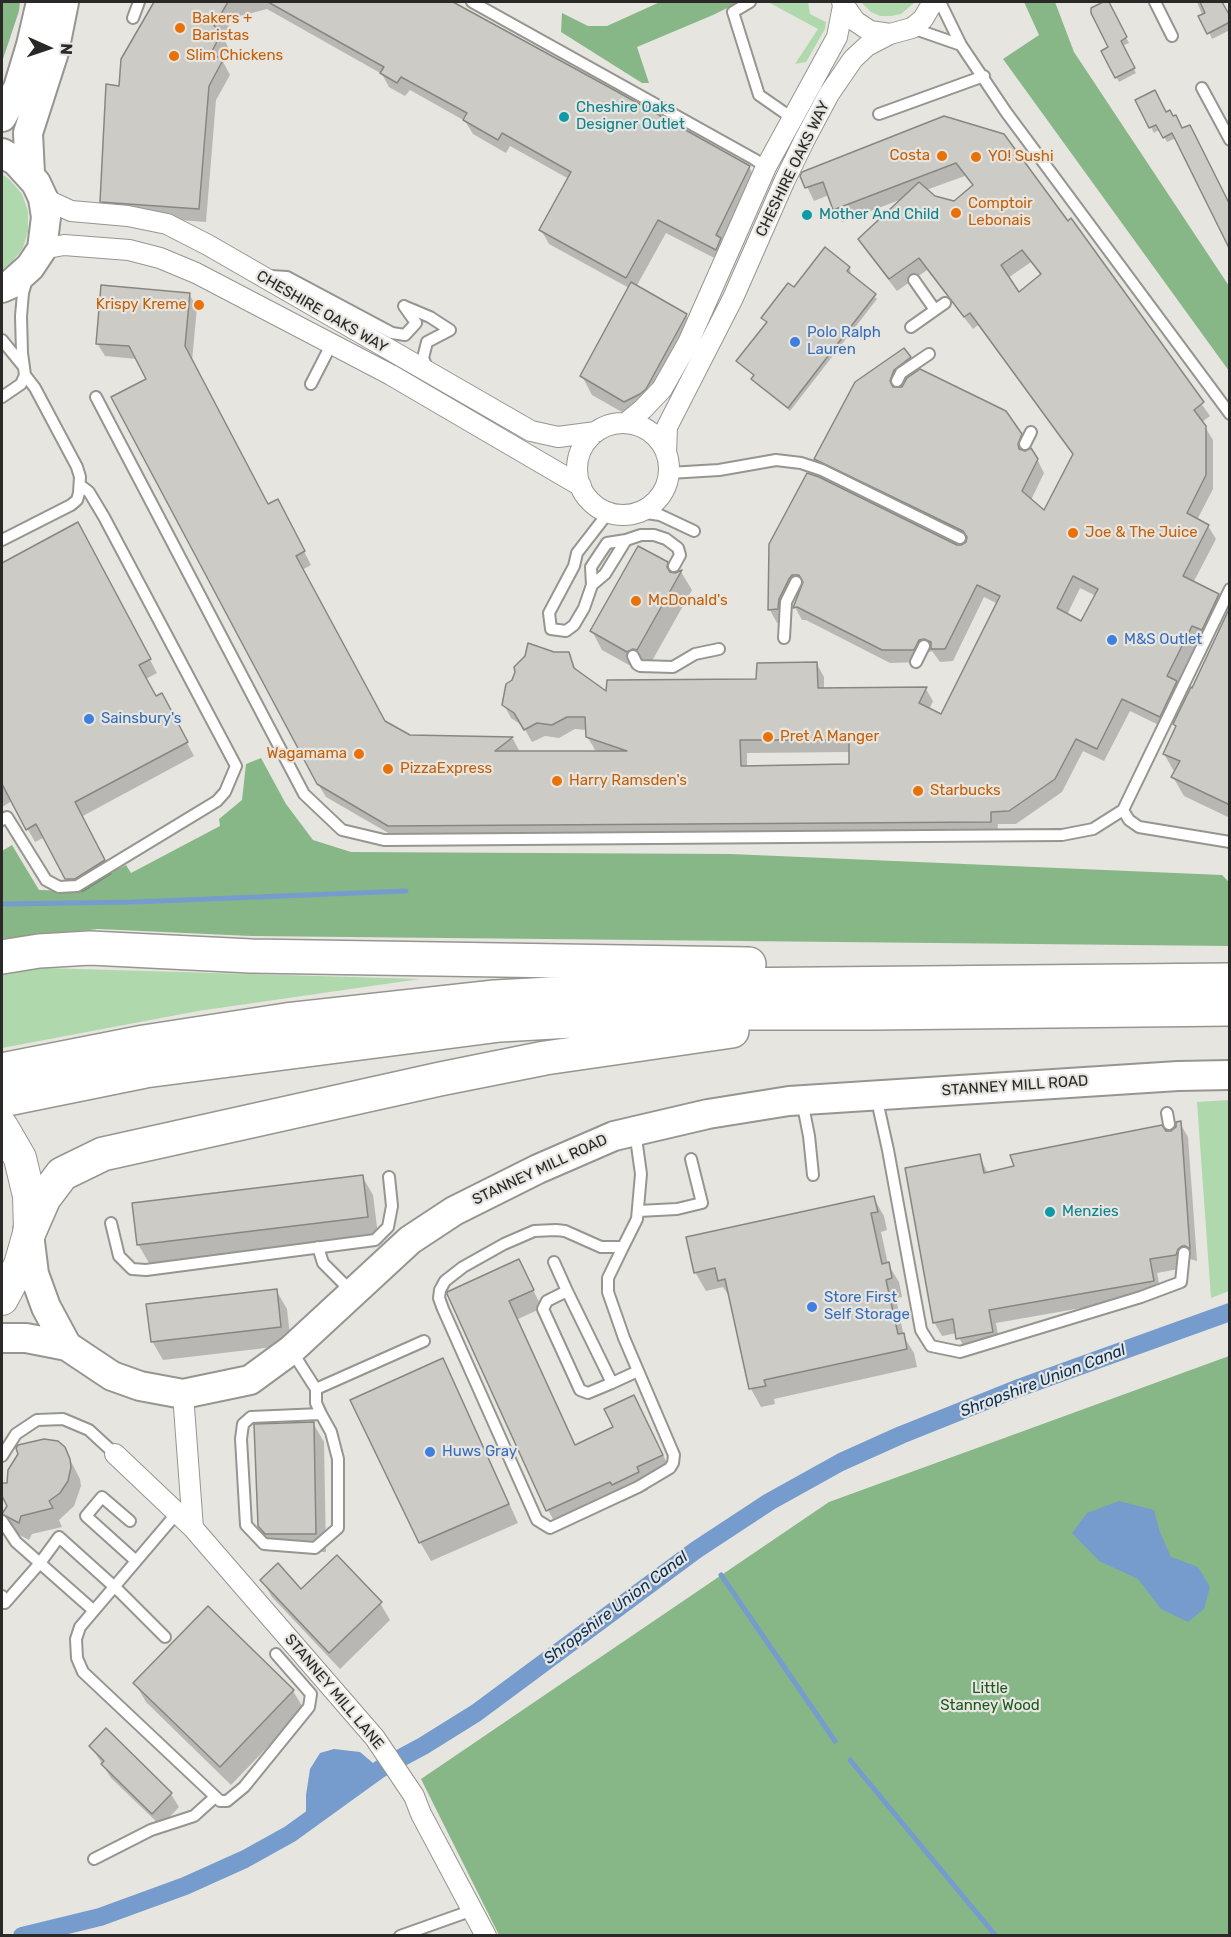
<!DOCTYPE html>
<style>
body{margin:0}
#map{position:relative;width:1231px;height:1937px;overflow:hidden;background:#e7e5e0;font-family:Rubik,sans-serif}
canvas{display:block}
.frame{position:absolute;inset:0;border:3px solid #2a2927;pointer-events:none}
.north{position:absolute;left:18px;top:18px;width:60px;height:60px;-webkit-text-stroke:4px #e7e5e0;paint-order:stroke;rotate:93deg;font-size:16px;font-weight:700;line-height:24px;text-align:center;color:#2a2927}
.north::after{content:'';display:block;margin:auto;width:21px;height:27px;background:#2a2927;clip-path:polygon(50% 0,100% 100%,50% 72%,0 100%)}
</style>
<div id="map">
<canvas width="1231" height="1937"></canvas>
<div class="frame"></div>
<div class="north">N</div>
</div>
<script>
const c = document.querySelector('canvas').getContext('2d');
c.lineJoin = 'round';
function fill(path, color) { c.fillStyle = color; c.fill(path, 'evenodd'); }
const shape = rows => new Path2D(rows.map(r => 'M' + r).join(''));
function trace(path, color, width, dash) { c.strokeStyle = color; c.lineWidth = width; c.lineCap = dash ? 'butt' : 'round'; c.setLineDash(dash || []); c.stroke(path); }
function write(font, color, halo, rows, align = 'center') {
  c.font = font + ' Rubik,sans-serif'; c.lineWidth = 4.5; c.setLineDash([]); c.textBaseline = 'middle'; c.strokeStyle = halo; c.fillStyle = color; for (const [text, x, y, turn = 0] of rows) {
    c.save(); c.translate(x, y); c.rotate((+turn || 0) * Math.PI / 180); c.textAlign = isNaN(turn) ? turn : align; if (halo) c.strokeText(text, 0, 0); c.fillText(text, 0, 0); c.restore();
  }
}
const green = shape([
 [768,2,808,2,810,14,826,22,825,29,806,62,795,64,818,29],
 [861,2,915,2,901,14,891,16,880,16,871,12],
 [2,174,9,179,22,194,28,211,28,231,23,248,12,262,2,270],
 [44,968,420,979,198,1011,2,1048,2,974],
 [1229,1100,1229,1291,1211,1298,1197,1102]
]);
const forest = shape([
 [2,2,20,2,19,11,2,62],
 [660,2,739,2,713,15,637,47,649,83,642,83,561,32,562,13,588,26,607,26],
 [1024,2,1055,2,1074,52,1229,286,1229,371,1003,59,1039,35],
 [261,758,286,804,313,840,351,852,731,854,1222,875,1229,882,1229,946,251,936,98,929,2,939,2,851,12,845,39,890,76,891,126,865,131,873,220,826,219,819,242,800,246,764],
 [1229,1356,1229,1935,499,1935,421,1779,829,1502]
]);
const water = shape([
 [1119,1501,1154,1510,1160,1532,1171,1557,1198,1567,1210,1587,1204,1609,1188,1622,1161,1609,1138,1579,1099,1561,1072,1533,1087,1513],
 [334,1749,360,1752,380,1769,306,1822,306,1795,310,1769,320,1753]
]);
const shadow = shape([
 [156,2,449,2,749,167,757,181,724,263,666,233,636,287,686,315,697,334,636,420,592,395,582,376,629,288,549,244,541,230,569,179,510,146,506,153,473,134,465,121,410,90,405,96,389,87,382,74,267,9,233,18,223,37,228,47,222,60,230,75,216,100,206,222,110,215,102,201,120,87,122,59],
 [1108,2,1129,43,1122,46,1136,73,1119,82,1103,51,1110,48,1091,9],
 [1197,2,1220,2,1230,19,1230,30,1212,39],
 [1155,92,1176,138,1167,142,1160,129,1154,133,1137,101],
 [944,118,1067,223,1071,220,1210,416,1202,422,1213,440,1213,489,1197,520,1208,526,1216,539,1193,583,1218,596,1225,609,1209,642,1200,638,1177,683,1184,695,1167,729,1130,711,1104,761,1083,751,1062,792,1016,824,998,824,997,834,397,838,326,797,318,784,148,380,137,359,105,356,97,343,189,294,197,307,192,361,268,506,285,514,311,565,302,570,384,722,410,737,513,739,520,752,601,752,595,750,587,736,587,730,575,729,559,738,545,736,532,742,523,726,511,718,504,705,554,654,568,653,577,672,607,694,757,680,817,664,824,677,824,689,926,689,933,701,929,710,941,716,998,604,984,597,953,661,940,662,932,651,927,653,921,662,890,663,806,620,802,620,795,607,805,583,796,592,786,613,785,622,777,623,770,610,770,545,961,547,968,542,823,472,815,459,856,383,909,358,918,373,1020,435,1028,448,1026,452,1037,459,1044,473,1031,500,1044,512,1074,455,978,325,973,329,927,270,897,291,867,252,859,239,902,199,842,222,829,195,814,201,802,176],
 [965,176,974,187,954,202,934,197,926,190],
 [1031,262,1041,276,1018,294,1008,278],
 [909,377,902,388,899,389,901,383],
 [1080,588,1096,596,1082,623,1067,615],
 [850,752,850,766,747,767,747,753],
 [849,268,851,272,849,275,877,299,790,411,755,383,753,379,755,377,738,361,768,323,763,318],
 [78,524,157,673,146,679,156,698,169,709,194,756,81,817,112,874,83,892,74,892,45,837,35,842,12,801,2,807,2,565],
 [666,563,673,575,681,572,692,590,648,668,638,670,602,650,592,631],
 [1230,611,1230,818,1184,796,1173,777,1175,773,1164,754,1176,727,1175,724],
 [1180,1123,1188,1137,1197,1261,1190,1259,1185,1263,1184,1268,1157,1273,1161,1294,996,1323,1000,1346,966,1352,957,1333,942,1336,934,1322,979,1155,988,1174,1165,1132,1171,1133],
 [362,1176,373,1195,378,1235,149,1263,138,1244],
 [873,1197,884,1216,887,1230,881,1232,888,1264,899,1282,902,1297,896,1298,904,1337,914,1353,917,1367,774,1399,775,1404,761,1407,751,1389,731,1299,723,1287,706,1291,695,1272],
 [519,1261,542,1308,518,1319,576,1446,615,1428,634,1397,672,1473,646,1485,648,1490,623,1502,621,1498,558,1528,548,1510,449,1293],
 [276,1290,287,1309,291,1345,163,1360,152,1341],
 [443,1360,453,1379,518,1523,431,1561,420,1542],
 [313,1423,324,1442,326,1552,277,1552,270,1545,259,1526],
 [64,1448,80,1479,81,1486,74,1506,59,1520,62,1527,32,1534,29,1540,14,1532,4,1514,9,1506,3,1497,2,1485,9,1484],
 [262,1580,301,1591,380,1603,390,1620,340,1669,272,1597],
 [135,1683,293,1691,304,1709,231,1785,146,1702],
 [91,1746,171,1794,179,1807,161,1826,111,1778]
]);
const stream = shape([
 [2,904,134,902,406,891],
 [721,1575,835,1741],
 [850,1760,996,1936]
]);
const canal = shape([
 [22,1936,100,1917,185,1886,245,1859,290,1834,380,1769,423,1746,476,1713,696,1550,769,1502,841,1462,901,1435,1016,1389,1230,1312]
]);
const building = shape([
 [154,2,228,2,214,26,222,32,211,53,223,60,209,86,199,209,100,202,106,84,119,86,121,59,154,2],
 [268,2,453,2,616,91,750,166,716,235,721,238,716,250,658,220,626,278,539,230,571,172,502,133,498,140,463,120,467,113,401,77,397,83,380,73,384,67,268,2],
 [1103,2,1109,2,1127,37,1121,41,1135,68,1115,78,1101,51,1108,47,1091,13,1091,8,1103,2],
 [1200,2,1222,2,1230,16,1230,22,1207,34,1198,16,1205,13,1200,2],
 [1155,90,1166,112,1170,110,1173,116,1176,115,1182,128,1190,125,1230,205,1230,250,1172,133,1163,138,1156,125,1149,128,1135,100,1155,90],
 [944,116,1004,134,1068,221,1071,218,1204,402,1194,410,1206,426,1206,475,1187,513,1209,525,1183,576,1219,594,1202,630,1192,626,1167,676,1177,681,1160,717,1122,699,1097,749,1076,739,1055,779,1009,811,991,812,991,822,388,826,317,784,111,397,146,379,129,346,96,344,101,285,190,293,185,346,268,504,278,499,305,551,296,556,385,721,410,735,513,737,495,751,627,751,586,737,585,717,567,717,552,725,537,723,524,730,514,713,502,705,506,684,512,680,515,672,514,667,525,656,528,643,554,652,569,652,574,668,606,691,607,680,756,679,757,663,817,662,818,688,927,687,919,703,941,714,1000,596,977,585,945,649,931,649,931,642,924,639,919,640,914,650,882,650,797,607,793,608,803,582,799,575,792,575,789,579,779,599,778,609,768,610,769,544,807,473,819,477,957,545,961,545,966,542,967,537,963,531,814,459,855,382,904,348,911,357,894,370,890,381,893,387,902,387,907,378,920,369,1006,411,1022,434,1018,444,1019,449,1025,451,1031,448,1038,459,1022,491,1044,510,1073,454,970,313,964,317,919,258,889,279,858,239,919,182,935,196,954,201,973,185,956,163,833,210,823,182,805,188,800,176,802,172,944,116],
 [1022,250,1041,274,1019,292,1001,265,1022,250],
 [1073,576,1098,589,1081,621,1057,608,1073,576],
 [740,740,849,740,849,764,741,766,740,740],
 [825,247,850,267,847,271,876,294,788,408,751,379,754,375,736,361,767,322,761,318,788,283,794,287,825,247],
 [631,282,687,314,646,389,640,394,624,402,580,376,631,282],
 [78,522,151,659,139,665,156,696,162,693,188,742,75,802,105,860,75,879,65,879,36,824,26,830,2,784,2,563,78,522],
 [638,546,668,562,667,567,670,572,675,573,682,570,637,650,633,649,627,652,590,631,638,546],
 [1230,607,1230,805,1171,777,1180,761,1163,754,1176,726,1173,724,1191,687,1192,688,1230,607],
 [1181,1121,1190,1249,1185,1246,1182,1246,1178,1249,1176,1255,1150,1259,1154,1281,989,1310,993,1332,956,1339,953,1319,933,1323,905,1168,980,1154,984,1173,1014,1166,1010,1155,1162,1125,1166,1131,1171,1131,1176,1127,1176,1122,1181,1121],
 [363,1175,368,1217,137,1245,132,1203,363,1175],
 [874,1196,878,1212,871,1213,882,1264,889,1262,892,1278,886,1280,898,1334,904,1333,907,1349,764,1380,766,1386,749,1389,725,1279,718,1281,715,1268,694,1273,686,1237,874,1196],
 [519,1259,534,1290,509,1301,575,1445,613,1427,604,1409,634,1395,663,1455,637,1467,639,1472,612,1485,610,1482,546,1511,447,1294,447,1292,519,1259],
 [277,1289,281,1327,151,1342,146,1304,277,1289],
 [443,1358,509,1504,419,1543,350,1400,443,1358],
 [314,1422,316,1534,265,1534,258,1526,254,1424,314,1422],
 [44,1439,58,1441,65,1447,70,1459,71,1467,68,1481,60,1493,49,1501,53,1508,21,1516,19,1523,2,1514,7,1506,2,1496,2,1483,7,1483,8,1470,18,1454,16,1448,18,1445,44,1439],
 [337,1555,382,1602,329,1653,260,1580,278,1563,301,1589,337,1555],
 [208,1606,294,1690,220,1767,133,1683,208,1606],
 [106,1728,172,1793,152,1814,101,1764,104,1761,89,1746,106,1728]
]);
const lane = shape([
 [472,2,754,159,766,167],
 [750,2,733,12,759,95,792,118],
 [940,2,961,45,1006,112,1230,414],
 [1155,2,1172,36],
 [133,18,139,2],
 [912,28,961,45],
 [1202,88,1230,140],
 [879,114,984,76],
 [270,276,287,277,392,333,405,335,416,323,404,306],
 [914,280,935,310],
 [406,307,430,317,450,330,427,342,423,358,428,370],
 [911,327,945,303],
 [2,340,24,367],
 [897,381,901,373,929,354],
 [311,384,332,343],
 [2,397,21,384,25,375,22,353,21,316,23,293,27,279],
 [96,397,304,794,342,830,384,840,1062,835,1093,829,1123,810,1230,589],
 [1025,444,1031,432],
 [669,473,719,470,776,460,801,463,822,470,960,538],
 [640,512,660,515,694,531],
 [608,513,577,553,574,566,549,613,551,629,566,631,574,625,584,608,592,585,605,574,626,540,641,535,654,535,666,539,678,548,680,555,674,566],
 [2,540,71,505,77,500,79,493,80,477,77,467,35,388,25,375],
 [592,585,591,567,607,543,626,540],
 [784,638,786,602,796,582],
 [633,656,637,664,640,666,673,667,695,654,719,649],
 [916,662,924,646],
 [1123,810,1129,820,1139,827,1230,842],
 [2,820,7,817,46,880,59,887,77,886,217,801,225,792,236,766,104,517,89,492,80,485],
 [876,1096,888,1150,921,1330,931,1346,960,1352,1141,1297,1181,1282,1184,1253],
 [802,1101,809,1136,813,1175],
 [1167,1113,1169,1124],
 [638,1211,677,1209,702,1203,691,1159],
 [111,1223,119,1256,132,1269,146,1270,375,1240,388,1227,392,1206,389,1177],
 [318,1247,323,1263,352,1292],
 [623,1247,608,1278,608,1292,624,1338,674,1455,673,1463,670,1468,638,1487,550,1528,537,1520,443,1309,439,1298,440,1290,445,1281,463,1267,504,1244,534,1231,556,1230,565,1231,601,1247,623,1247,637,1219,641,1174,635,1131],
 [554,1262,567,1291],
 [291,1350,316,1389,316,1403,321,1414,331,1432,338,1459,338,1528,315,1548,264,1544,246,1525,241,1439,243,1424,251,1417,321,1414],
 [612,1383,567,1291,547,1301,543,1309,580,1390,588,1393,612,1383,638,1371],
 [316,1389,424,1341],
 [2,1456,16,1434,37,1420,63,1419,89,1430,115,1454],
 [177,1513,80,1627,76,1639,77,1658,83,1672,220,1801,227,1801,244,1787,309,1707,311,1694,276,1654],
 [2,1521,16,1542,93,1610],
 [130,1521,102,1497,86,1516,136,1561],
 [2,1596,5,1603,40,1563,59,1537,119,1591,165,1637],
 [94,1859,151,1830,194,1816,215,1797],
 [400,1936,473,1910]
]);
const street = shape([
 [842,2,855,21,870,31,890,34,912,28,923,19,933,2],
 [43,198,71,211,128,216,167,224,208,245,531,431,558,437,596,432],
 [42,249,64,245,129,250,160,258,196,273,391,375,581,486],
 [626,423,643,409,662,389,688,343,766,167,837,37,843,6],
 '577 469a46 46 0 1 1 92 0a46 46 0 1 1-92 0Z',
 [666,453,667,427,733,298,784,182,805,139,829,94,853,59,867,46,890,34],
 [183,1394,193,1528],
 [115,1454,193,1528,375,1738,414,1796,421,1814,486,1936]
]);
const secondary = shape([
 [2,117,18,88,31,45,41,2],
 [2,153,16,161,36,183,43,198,46,217,42,249,30,267,11,284,2,288],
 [30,174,28,133,54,52,64,2],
 [29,1234,34,1274,46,1307,67,1346],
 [2,1338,26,1338,67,1346,112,1376,140,1386,183,1394,250,1380,291,1350,410,1240,454,1211,538,1169,614,1136,708,1114,789,1101,1178,1076,1230,1075]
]);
const primary = shape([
 [2,1127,20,1158,29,1196,30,1230,20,1265,2,1299]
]);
const highway = shape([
 [2,957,39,951,90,948,251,956,749,964],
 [2,1070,144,1042,286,1020,495,997,718,985,1230,980],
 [2,1100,145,1071,500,1025,714,1013,874,1013,1230,1009],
 [30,1230,44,1198,62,1174,103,1154,440,1079,545,1058,732,1031]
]);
const markers = [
 [180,28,6,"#e8710a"],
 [174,56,6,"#e8710a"],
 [564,117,6,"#0f9aa8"],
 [942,156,6,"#e8710a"],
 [976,157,6,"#e8710a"],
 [956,213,6,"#e8710a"],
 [807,215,6,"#0f9aa8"],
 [199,305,6,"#e8710a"],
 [795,342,6,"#3f7fe0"],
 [1073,533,6,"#e8710a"],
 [636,601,6,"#e8710a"],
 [1112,640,6,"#3f7fe0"],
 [89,719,6,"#3f7fe0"],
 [768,737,6,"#e8710a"],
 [359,754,6,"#e8710a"],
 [388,769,6,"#e8710a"],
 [557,781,6,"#e8710a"],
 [918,791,6,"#e8710a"],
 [1050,1212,6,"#0f9aa8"],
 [812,1307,6,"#3f7fe0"],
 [430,1452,6,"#3f7fe0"]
];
const foodNames = [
 ["Bakers +",192,19],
 ["Baristas",192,36],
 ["Slim Chickens",186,56],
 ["Costa",930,156,"right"],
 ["YO! Sushi",988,157],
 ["Comptoir",968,204],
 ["Lebonais",968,221],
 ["Krispy Kreme",187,305,"right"],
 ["Joe & The Juice",1085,533],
 ["McDonald's",648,601],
 ["Pret A Manger",780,737],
 ["Wagamama",347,754,"right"],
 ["PizzaExpress",400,769],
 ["Harry Ramsden's",569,781],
 ["Starbucks",930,791]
];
const cultureNames = [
 ["Cheshire Oaks",576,108],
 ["Designer Outlet",576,125],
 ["Mother And Child",819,215],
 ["Menzies",1062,1212]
];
const streetNames = [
 ["CHESHIRE OAKS WAY",793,169,-64],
 ["CHESHIRE OAKS WAY",322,312,30],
 ["STANNEY MILL ROAD",1015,1086,-4],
 ["STANNEY MILL ROAD",540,1170,-25],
 ["STANNEY MILL LANE",334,1692,50]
];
const shopNames = [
 ["Polo Ralph",807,333],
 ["Lauren",807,350],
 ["M&S Outlet",1124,640],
 ["Sainsbury's",101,719],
 ["Store First",824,1298],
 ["Self Storage",824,1315],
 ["Huws Gray",442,1452]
];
const parkNames = [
 ["Little",990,1689],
 ["Stanney Wood",990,1706]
];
const waterNames = [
 ["Shropshire Union Canal",1043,1381,-21],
 ["Shropshire Union Canal",616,1608,-37]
];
fill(green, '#afd8ad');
fill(forest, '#88b787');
fill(water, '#759ccc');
fill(shadow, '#0003');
trace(stream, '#759ccc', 5);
trace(canal, '#759ccc', 18);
fill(building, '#cdcbc6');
trace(building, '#888681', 1.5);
trace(lane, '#979590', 14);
trace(street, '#979590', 22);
trace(secondary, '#979590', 32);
trace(primary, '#979590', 34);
trace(highway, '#979590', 36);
trace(lane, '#fff', 10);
trace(street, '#fff', 20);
trace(secondary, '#fff', 28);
trace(primary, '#fff', 32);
trace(highway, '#fff', 33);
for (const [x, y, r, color] of markers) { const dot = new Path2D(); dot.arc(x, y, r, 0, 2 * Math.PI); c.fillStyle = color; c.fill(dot); trace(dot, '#e7e5e0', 2); }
write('15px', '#c56008', '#e7e5e0', foodNames, 'left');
write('15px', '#0d838f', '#e7e5e0', cultureNames, 'left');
write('15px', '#2a2927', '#e7e5e0', streetNames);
write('15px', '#366cbe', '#e7e5e0', shopNames, 'left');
write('15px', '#18591c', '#e7e5e0', parkNames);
write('italic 16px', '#052e5b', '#e7e5e0', waterNames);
</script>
